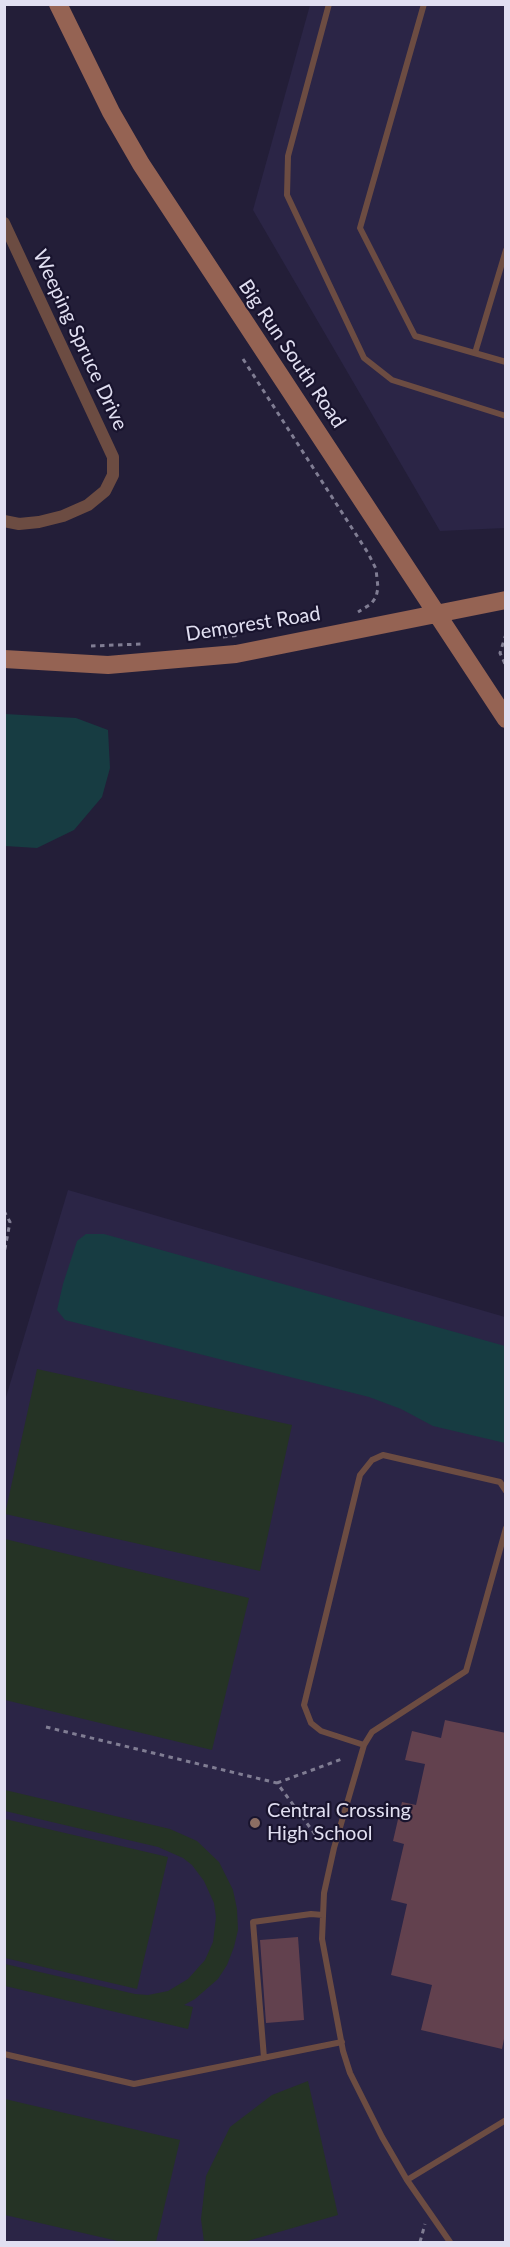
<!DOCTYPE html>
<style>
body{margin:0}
#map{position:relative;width:510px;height:2247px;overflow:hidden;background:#231e38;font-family:Lato,sans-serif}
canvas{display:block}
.frame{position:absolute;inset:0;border:6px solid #e1dff1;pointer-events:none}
</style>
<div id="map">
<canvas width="510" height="2247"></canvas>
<div class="frame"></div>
</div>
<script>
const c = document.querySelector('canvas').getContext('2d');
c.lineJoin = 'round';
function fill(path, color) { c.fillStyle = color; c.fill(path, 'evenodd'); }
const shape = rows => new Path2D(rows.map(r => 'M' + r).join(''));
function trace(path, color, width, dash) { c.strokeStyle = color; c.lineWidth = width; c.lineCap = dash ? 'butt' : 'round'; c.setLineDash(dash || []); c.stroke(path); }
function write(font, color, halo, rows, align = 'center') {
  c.font = font + ' Lato,sans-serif'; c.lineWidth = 4.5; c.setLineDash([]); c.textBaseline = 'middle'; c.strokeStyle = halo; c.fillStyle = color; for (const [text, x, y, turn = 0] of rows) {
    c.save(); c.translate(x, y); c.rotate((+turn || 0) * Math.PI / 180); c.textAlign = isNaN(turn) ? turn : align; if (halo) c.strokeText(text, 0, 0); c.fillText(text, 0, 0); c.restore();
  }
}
const built = shape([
 [310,5,505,5,505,528,440,531,253,210],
 [68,1190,505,1317,505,2242,5,2242,4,1404]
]);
const green = shape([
 [37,1369,292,1425,260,1571,5,1514],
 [5,1539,249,1598,212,1750,5,1700],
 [5,1790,170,1829,197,1841,219,1862,233,1890,237,1909,238,1930,234,1947,227,1965,218,1979,195,1999,184,2005,193,2007,188,2029,5,1986,5,1964,135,1994,148,1995,168,1991,188,1979,205,1960,213,1942,216,1917,214,1903,204,1881,192,1865,183,1858,158,1847,5,1811],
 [5,1819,168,1857,137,1989,5,1958],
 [308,2081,338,2215,244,2242,204,2242,201,2219,206,2176,230,2127,272,2095],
 [5,2099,180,2140,156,2242,122,2242,5,2215]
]);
const water = shape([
 [5,714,76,718,108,730,110,768,102,797,74,830,37,848,5,846],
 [86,1234,104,1234,505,1346,505,1443,433,1426,401,1409,369,1397,65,1320,57,1310,63,1284,77,1241]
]);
const building = shape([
 [445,1720,506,1733,506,2039,504,2039,502,2049,421,2030,432,1985,391,1975,407,1904,391,1900,404,1844,393,1841,402,1802,416,1805,425,1764,405,1760,412,1731,441,1738],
 [298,1937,304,2020,266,2023,260,1940]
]);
const path = shape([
 [243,359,368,553,376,569,378,588,376,597,371,604,358,612],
 [506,634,500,653,506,666],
 [223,637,240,635],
 [91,646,142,644],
 [4,1114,4,1118],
 [4,1211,10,1222,4,1254],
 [46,1727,277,1783,323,1845],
 [277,1783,342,1759],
 [420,2242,425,2224]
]);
const lane = shape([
 [329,4,288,156,287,195,364,358,392,380,506,416],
 [424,4,360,228,415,336,506,362],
 [475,353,506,250],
 [364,1745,321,1731,311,1723,304,1705,360,1475,372,1460,383,1455,500,1482,506,1491],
 [4,2054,134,2084,342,2042],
 [264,2058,253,1922,311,1914,323,1915],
 [407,2180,506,2120],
 [450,2242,407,2180,382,2137,350,2073,343,2051,322,1939,324,1893,334,1848,364,1745,372,1732,466,1671,506,1528]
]);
const street = shape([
 [4,223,113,457,113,475,105,491,88,505,63,516,39,522,19,524,4,521]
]);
const secondary = shape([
 [58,4,111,112,141,164,506,719],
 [4,659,108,665,236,654,506,600]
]);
const markers = [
 [255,1823,6,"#8d6e63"]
];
const streetNames = [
 ["Weeping Spruce Drive",80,340,65],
 ["Big Run South Road",292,354,56],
 ["Demorest Road",253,624,-9]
];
const poiNames = [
 ["Central Crossing",267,1811],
 ["High School",267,1834]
];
fill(built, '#2b2546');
fill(green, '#253325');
fill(water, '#173c42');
fill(building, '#62414e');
trace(path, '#807d93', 3, [4.5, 4.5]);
trace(lane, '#6c4c42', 6);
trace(street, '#6c4c42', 12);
trace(secondary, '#956353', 18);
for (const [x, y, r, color] of markers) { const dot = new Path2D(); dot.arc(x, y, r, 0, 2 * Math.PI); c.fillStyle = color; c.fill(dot); trace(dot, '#19142e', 2); }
write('20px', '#e1dff1', '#19142e', streetNames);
write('20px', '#e1dff1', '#19142e', poiNames, 'left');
</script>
